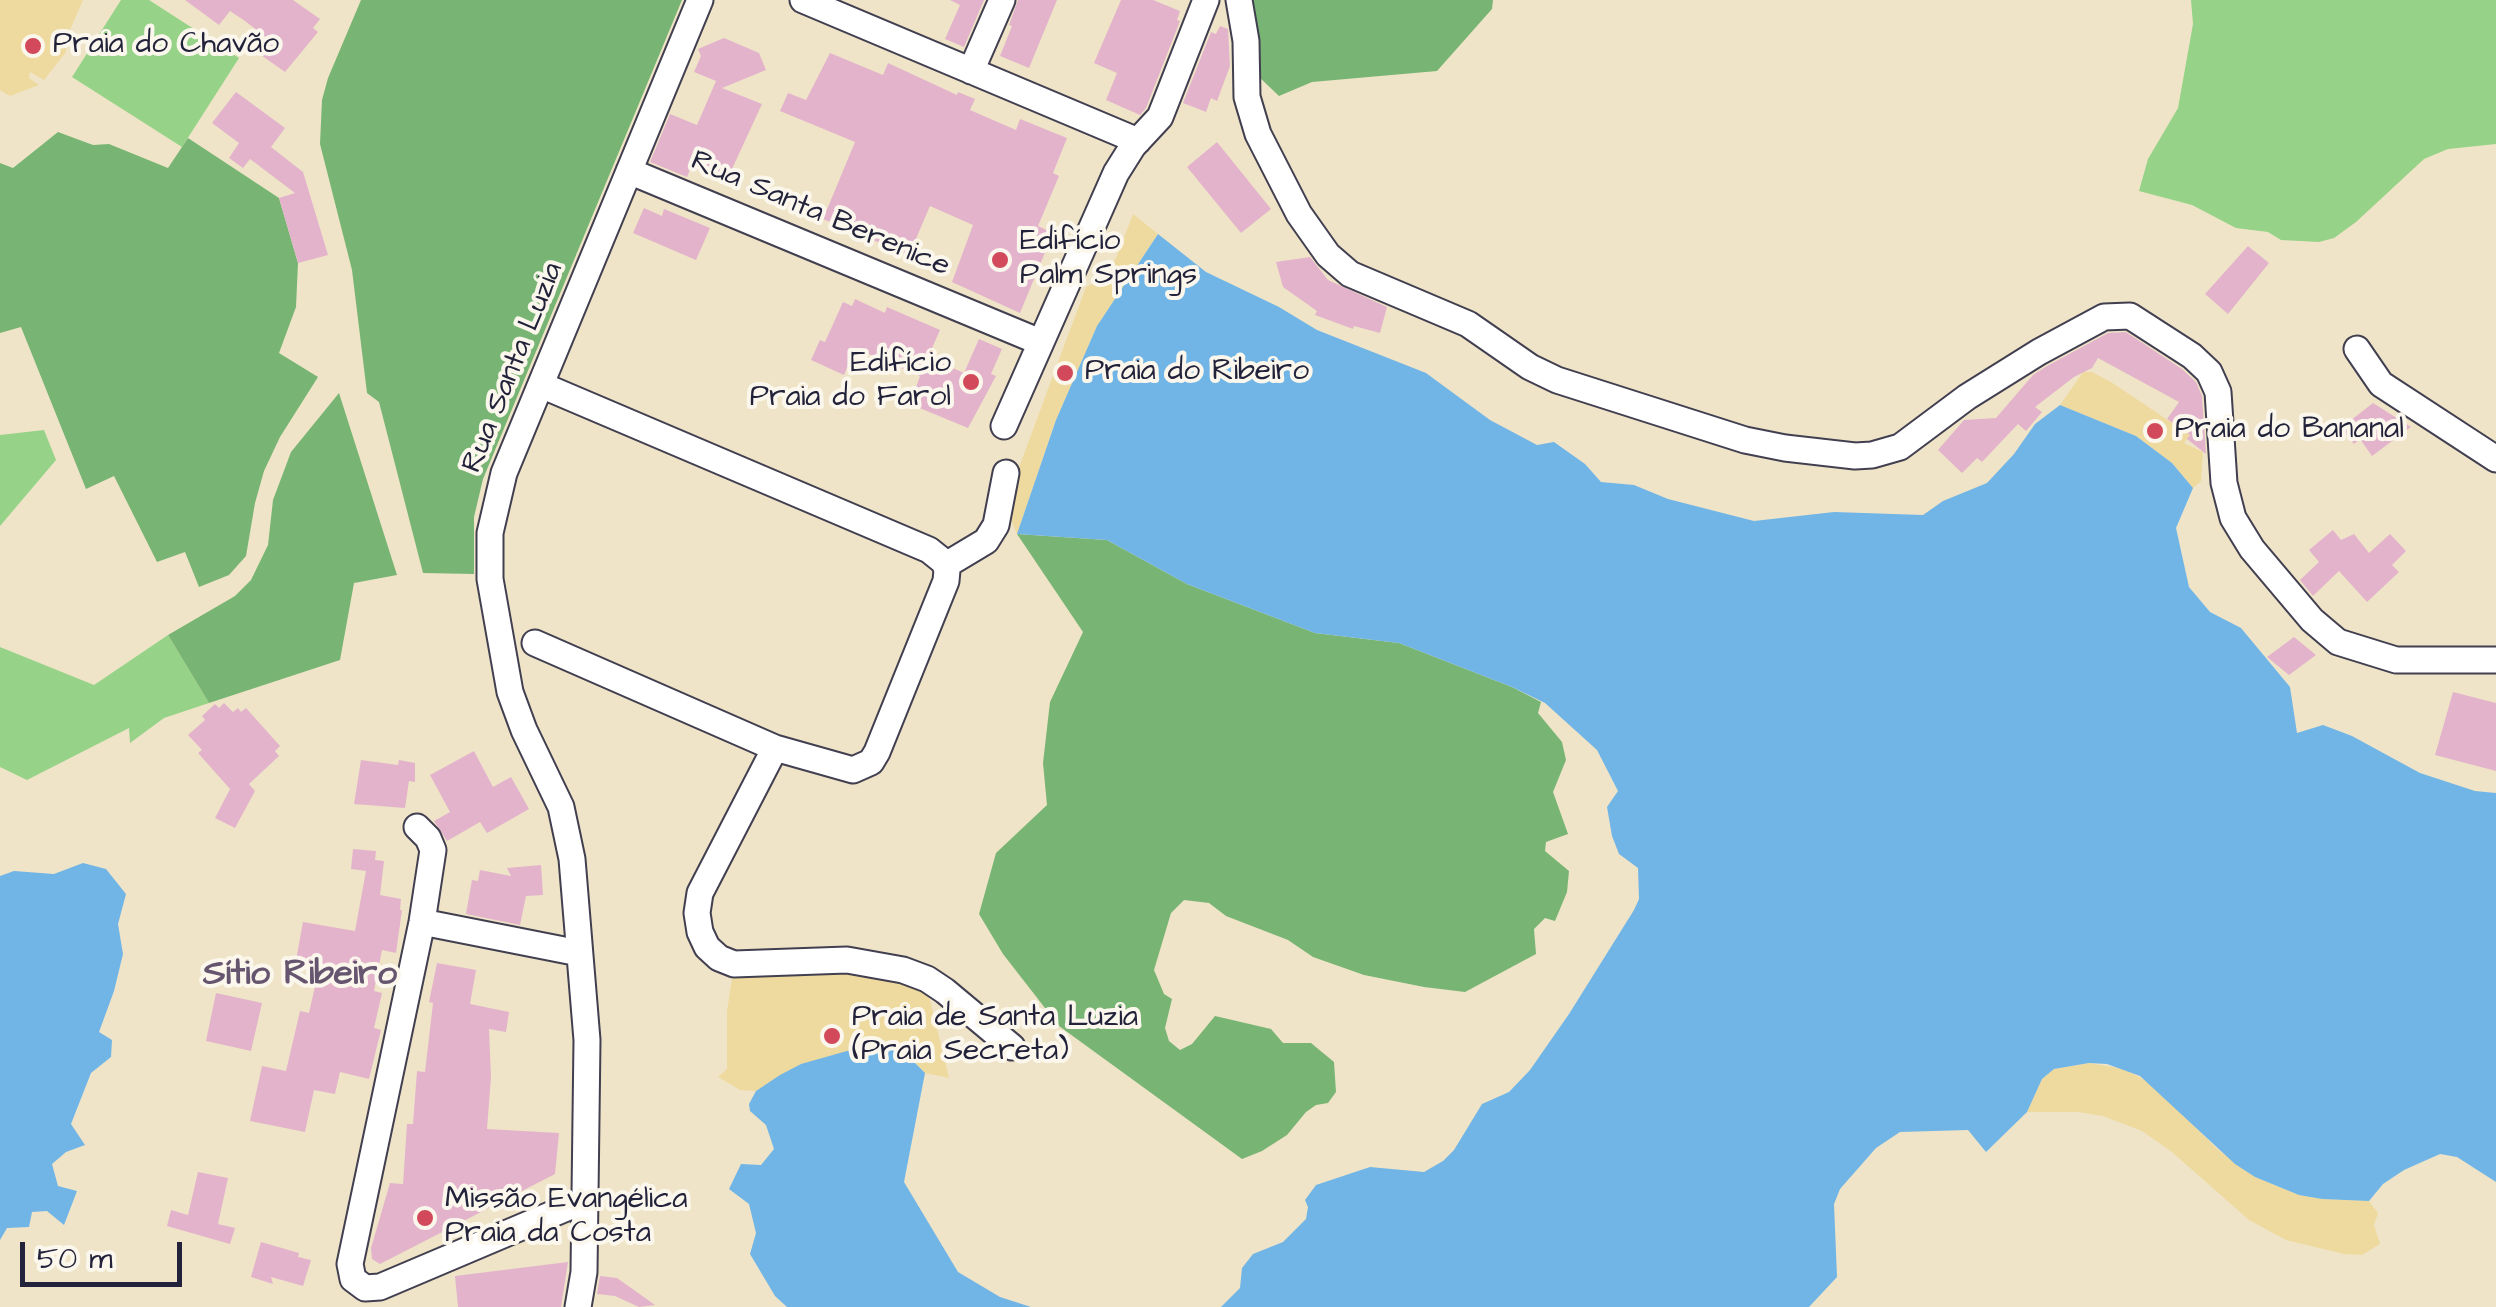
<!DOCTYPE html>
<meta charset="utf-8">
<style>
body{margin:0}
#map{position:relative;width:2496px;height:1307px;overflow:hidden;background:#efe4c7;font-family:"Architects Daughter",sans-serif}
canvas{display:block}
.scale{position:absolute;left:20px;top:1242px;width:162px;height:45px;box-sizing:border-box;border:5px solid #22223b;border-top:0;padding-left:12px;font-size:30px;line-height:35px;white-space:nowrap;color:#22223b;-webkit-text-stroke:8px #fbf7ec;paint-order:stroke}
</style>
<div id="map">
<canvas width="2496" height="1307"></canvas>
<div class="scale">50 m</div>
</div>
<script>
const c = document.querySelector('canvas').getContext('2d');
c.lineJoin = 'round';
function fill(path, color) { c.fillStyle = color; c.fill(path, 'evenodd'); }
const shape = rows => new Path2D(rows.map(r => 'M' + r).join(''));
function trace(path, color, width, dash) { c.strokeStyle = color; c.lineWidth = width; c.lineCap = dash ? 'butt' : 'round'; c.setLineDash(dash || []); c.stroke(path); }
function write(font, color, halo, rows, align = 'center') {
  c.font = font + ' "Architects Daughter",sans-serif'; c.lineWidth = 8; c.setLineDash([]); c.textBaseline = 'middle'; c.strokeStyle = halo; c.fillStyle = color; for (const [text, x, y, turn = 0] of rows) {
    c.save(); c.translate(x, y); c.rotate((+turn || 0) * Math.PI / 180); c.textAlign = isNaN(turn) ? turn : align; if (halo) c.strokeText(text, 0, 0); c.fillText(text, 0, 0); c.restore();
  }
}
const green = shape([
 [121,0,149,0,239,58,182,147,72,77],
 [2191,0,2496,0,2496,144,2448,149,2424,159,2356,222,2334,238,2319,242,2281,240,2268,232,2236,228,2192,205,2139,191,2148,159,2178,108,2193,24],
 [44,430,56,460,0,526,0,435],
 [168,635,209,703,164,718,130,743,129,728,27,780,0,767,0,647,94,685]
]);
const forest = shape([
 [361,0,682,0,483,479,474,517,474,574,423,573,379,402,367,393,352,270,320,144,322,100,328,78],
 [1246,0,1493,0,1492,9,1437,71,1312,82,1279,96,1258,76],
 [58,132,93,145,109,144,168,168,188,138,279,198,298,263,296,307,279,353,318,377,280,437,264,471,255,503,246,556,229,575,199,587,185,552,157,562,114,476,86,489,21,327,0,333,0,163,13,168],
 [339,393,397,575,354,583,340,660,209,703,168,635,235,596,251,580,268,545,273,500,291,452],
 [1017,534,1107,540,1187,584,1315,633,1399,643,1512,687,1541,702,1538,713,1562,742,1566,760,1553,792,1568,834,1546,842,1545,851,1569,871,1567,892,1555,921,1545,918,1534,929,1536,954,1465,992,1424,987,1364,975,1313,957,1288,940,1226,916,1209,903,1184,900,1171,913,1154,970,1164,994,1172,999,1165,1028,1169,1041,1180,1050,1192,1044,1215,1016,1271,1029,1283,1043,1311,1043,1334,1062,1336,1092,1328,1103,1316,1105,1306,1112,1287,1135,1262,1151,1242,1159,1059,1026,1003,954,979,914,996,853,1047,805,1043,763,1050,702,1083,632]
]);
const sand = shape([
 [0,0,83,0,66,39,66,52,44,80,30,72,29,78,39,85,10,96,0,90],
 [1133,214,1158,234,1097,326,1056,420,1017,534,1005,505,1086,287,1103,279,1117,256],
 [2083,372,2092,372,2111,382,2190,435,2184,443,2203,452,2201,481,2193,488,2172,463,2136,436,2060,405],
 [824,968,920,984,930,1000,949,1078,925,1073,900,1048,801,1064,756,1091,740,1090,718,1077,727,1069,727,1011,732,979,788,969],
 [2089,1063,2124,1069,2152,1084,2217,1149,2255,1177,2299,1195,2322,1199,2369,1201,2378,1213,2374,1225,2380,1244,2362,1255,2344,1254,2286,1240,2249,1220,2172,1152,2142,1131,2103,1116,2078,1112,2027,1112,2042,1079,2054,1069]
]);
const water = shape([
 [1158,234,1206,272,1279,307,1317,330,1426,373,1490,420,1537,445,1554,442,1585,464,1601,482,1634,485,1668,499,1754,521,1834,512,1923,515,1943,501,1987,483,2014,454,2035,424,2060,405,2136,436,2172,463,2193,488,2176,528,2189,587,2210,612,2241,628,2290,687,2297,733,2323,725,2352,736,2420,773,2475,791,2496,793,2496,1182,2457,1157,2440,1154,2404,1170,2383,1184,2369,1201,2322,1199,2299,1195,2255,1177,2235,1164,2140,1076,2107,1064,2089,1063,2054,1069,2042,1079,2027,1112,1986,1152,1968,1130,1900,1132,1876,1148,1840,1189,1834,1204,1837,1277,1809,1307,1221,1307,1240,1288,1242,1268,1253,1254,1283,1242,1306,1219,1308,1207,1305,1200,1316,1185,1370,1167,1424,1172,1443,1161,1454,1150,1482,1104,1509,1092,1530,1070,1569,1014,1634,910,1639,899,1638,868,1619,854,1612,836,1607,807,1618,791,1597,750,1545,703,1512,687,1399,643,1315,633,1187,584,1107,540,1017,534,1056,420,1097,326],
 [83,863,106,869,126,894,118,924,123,954,114,991,99,1032,112,1040,111,1057,91,1073,71,1124,85,1145,66,1152,52,1164,58,1186,77,1191,64,1225,47,1211,32,1212,29,1227,7,1228,0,1240,0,876,14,871,54,874],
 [861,1047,900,1048,925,1073,904,1182,958,1272,1000,1297,1031,1307,787,1307,775,1296,750,1254,756,1233,749,1204,729,1189,741,1164,761,1165,774,1149,766,1125,750,1111,749,1104,756,1091,780,1075,801,1064]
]);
const building = shape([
 [185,0,293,0,320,19,313,28,318,32,285,72,261,55,271,41,245,21,230,11,219,25],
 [950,0,984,0,964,47,945,39,960,5],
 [1018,0,1057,0,1029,68,1000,56,1012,26,1009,25],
 [1121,0,1153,0,1180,11,1177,20,1180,21,1146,108,1140,115,1106,100,1117,73,1094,63],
 [1220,26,1228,29,1230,66,1217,101,1211,98,1206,112,1183,103,1211,32,1216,34],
 [724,38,759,53,766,70,722,88,762,104,726,182,691,167,687,177,650,162,670,114,697,125,716,81,694,72,701,56,698,49],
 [830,53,883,75,888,63,957,95,958,92,975,99,970,110,1016,130,1020,119,1067,138,1053,173,1059,176,1038,226,1053,233,1020,313,952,282,973,225,930,206,909,255,823,219,855,142,780,111,788,93,806,100],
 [236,92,285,128,271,147,303,172,328,255,298,263,279,198,295,193,250,159,243,168,229,158,239,143,212,123],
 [1217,142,1271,209,1241,233,1187,167],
 [644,208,662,216,664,209,710,228,696,260,633,233],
 [2248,246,2269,263,2228,314,2205,294],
 [1310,257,1328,280,1387,307,1380,333,1354,326,1353,329,1315,315,1317,311,1283,287,1276,262],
 [855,299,885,313,887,307,940,330,928,357,964,373,979,339,1002,349,991,374,996,376,968,428,910,404,920,376,864,352,863,355,854,351,844,375,811,360,820,340,825,342,843,302,852,306],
 [2126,332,2182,369,2196,382,2202,396,2206,454,2187,439,2190,435,2167,419,2179,402,2098,358,2092,368,2074,377,2035,407,2042,412,2026,431,2018,424,1982,462,1977,458,1962,473,1938,450,1964,420,1996,418,2033,375,2047,366,2108,333],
 [2373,403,2411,427,2372,456,2360,439,2354,444,2341,428],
 [2333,530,2341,540,2354,534,2369,553,2390,534,2406,551,2392,565,2399,572,2367,602,2339,571,2313,596,2300,580,2319,562,2309,550],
 [2294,637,2316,655,2289,675,2267,657],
 [2453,692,2496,703,2496,771,2435,755],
 [224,703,233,712,238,708,241,712,246,708,280,746,275,751,279,756,249,784,255,791,235,828,215,818,230,789,198,753,202,750,188,735,205,720,202,716,215,704,219,708],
 [474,751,493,787,511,777,529,809,487,833,480,822,447,841,434,821,450,812,430,775],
 [361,760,398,765,399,760,415,763,415,782,409,781,405,808,354,804],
 [353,849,376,851,375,860,384,861,380,895,401,899,400,910,402,910,396,953,382,950,374,991,382,993,374,1028,381,1030,369,1079,340,1072,335,1094,314,1090,305,1132,250,1121,262,1066,286,1071,300,1011,309,1013,320,964,296,960,303,922,355,931,366,871,351,869],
 [541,865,543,895,526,896,520,925,466,914,472,880,478,881,480,870,511,876,507,868],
 [437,963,476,970,470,1004,509,1012,506,1032,489,1029,491,1077,487,1129,559,1133,555,1174,380,1264,372,1259,371,1248,390,1183,403,1184,407,1124,413,1124,417,1071,425,1072,433,1003,429,1002],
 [216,993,262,1003,251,1051,206,1041],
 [198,1172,228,1178,218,1224,235,1228,230,1244,167,1226,171,1210,188,1215],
 [261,1242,299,1253,298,1257,311,1260,303,1286,271,1277,273,1284,251,1277],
 [568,1262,561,1307,458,1307,455,1276],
 [600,1276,617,1278,655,1305,639,1307,615,1296,597,1294]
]);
const street = shape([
 [803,0,1138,141],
 [1239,0,1246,41,1247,97,1258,134,1299,214,1328,255,1350,274,1468,324,1530,367,1557,380,1745,440,1785,448,1855,456,1872,455,1900,447,1967,397,2039,352,2104,317,2130,316,2192,356,2209,372,2218,392,2224,483,2233,518,2252,549,2312,620,2338,642,2396,660,2496,660],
 [971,71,1002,0],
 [629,171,1040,342],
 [2357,349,2381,384,2496,459],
 [1004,426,1116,173,1133,146,1160,117,1206,0],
 [946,565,986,541,996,525,1006,473],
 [535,643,775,748,853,770,871,762,877,752,946,581,947,570,944,562,929,550,541,385],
 [775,748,700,893,697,913,700,932,707,947,719,958,734,964,847,960,903,970,927,979,945,991,1012,1047],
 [417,827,428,838,433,850,422,922,350,1264,353,1279,365,1288,380,1287,583,1201],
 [422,922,579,953],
 [578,1307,584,1272,587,1040,572,859,561,807,524,730,510,692,490,579,490,533,504,473,700,0]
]);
const markers = [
 [33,46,10,"#d1495b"],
 [1000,260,10,"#d1495b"],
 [1065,373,10,"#d1495b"],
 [971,382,10,"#d1495b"],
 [2155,431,10,"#d1495b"],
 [832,1036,10,"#d1495b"],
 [425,1218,10,"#d1495b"]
];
const poiNames = [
 ["Praia do Chavão",53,46],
 ["Edifício",1020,243],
 ["Palm Springs",1020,277],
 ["Edifício",951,365,"right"],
 ["Praia do Farol",951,399,"right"],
 ["Praia do Ribeiro",1085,373],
 ["Praia do Bananal",2175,431],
 ["Praia de Santa Luzia",852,1019],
 ["(Praia Secreta)",852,1053],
 ["Missão Evangélica",445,1201],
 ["Praia da Costa",445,1235]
];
const streetNames = [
 ["Rua Santa Berenice",820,215,23],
 ["Rua Santa Luzia",514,368,-68]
];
const quarterNames = [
 ["Sítio Ribeiro",300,976]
];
fill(green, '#96d388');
fill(forest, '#78b574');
fill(sand, '#eeda9e');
fill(water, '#71b5e7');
fill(building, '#e3b3cc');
trace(street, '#413f50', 29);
trace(street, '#fff', 25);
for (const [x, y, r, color] of markers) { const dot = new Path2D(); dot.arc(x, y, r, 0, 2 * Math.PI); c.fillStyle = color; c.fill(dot); trace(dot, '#fbf7ec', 4); }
write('30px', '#22223b', '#fbf7ec', poiNames, 'left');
write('30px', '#22223b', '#fbf7ec', streetNames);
write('bold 35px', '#66556e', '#fbf7ec', quarterNames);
</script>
